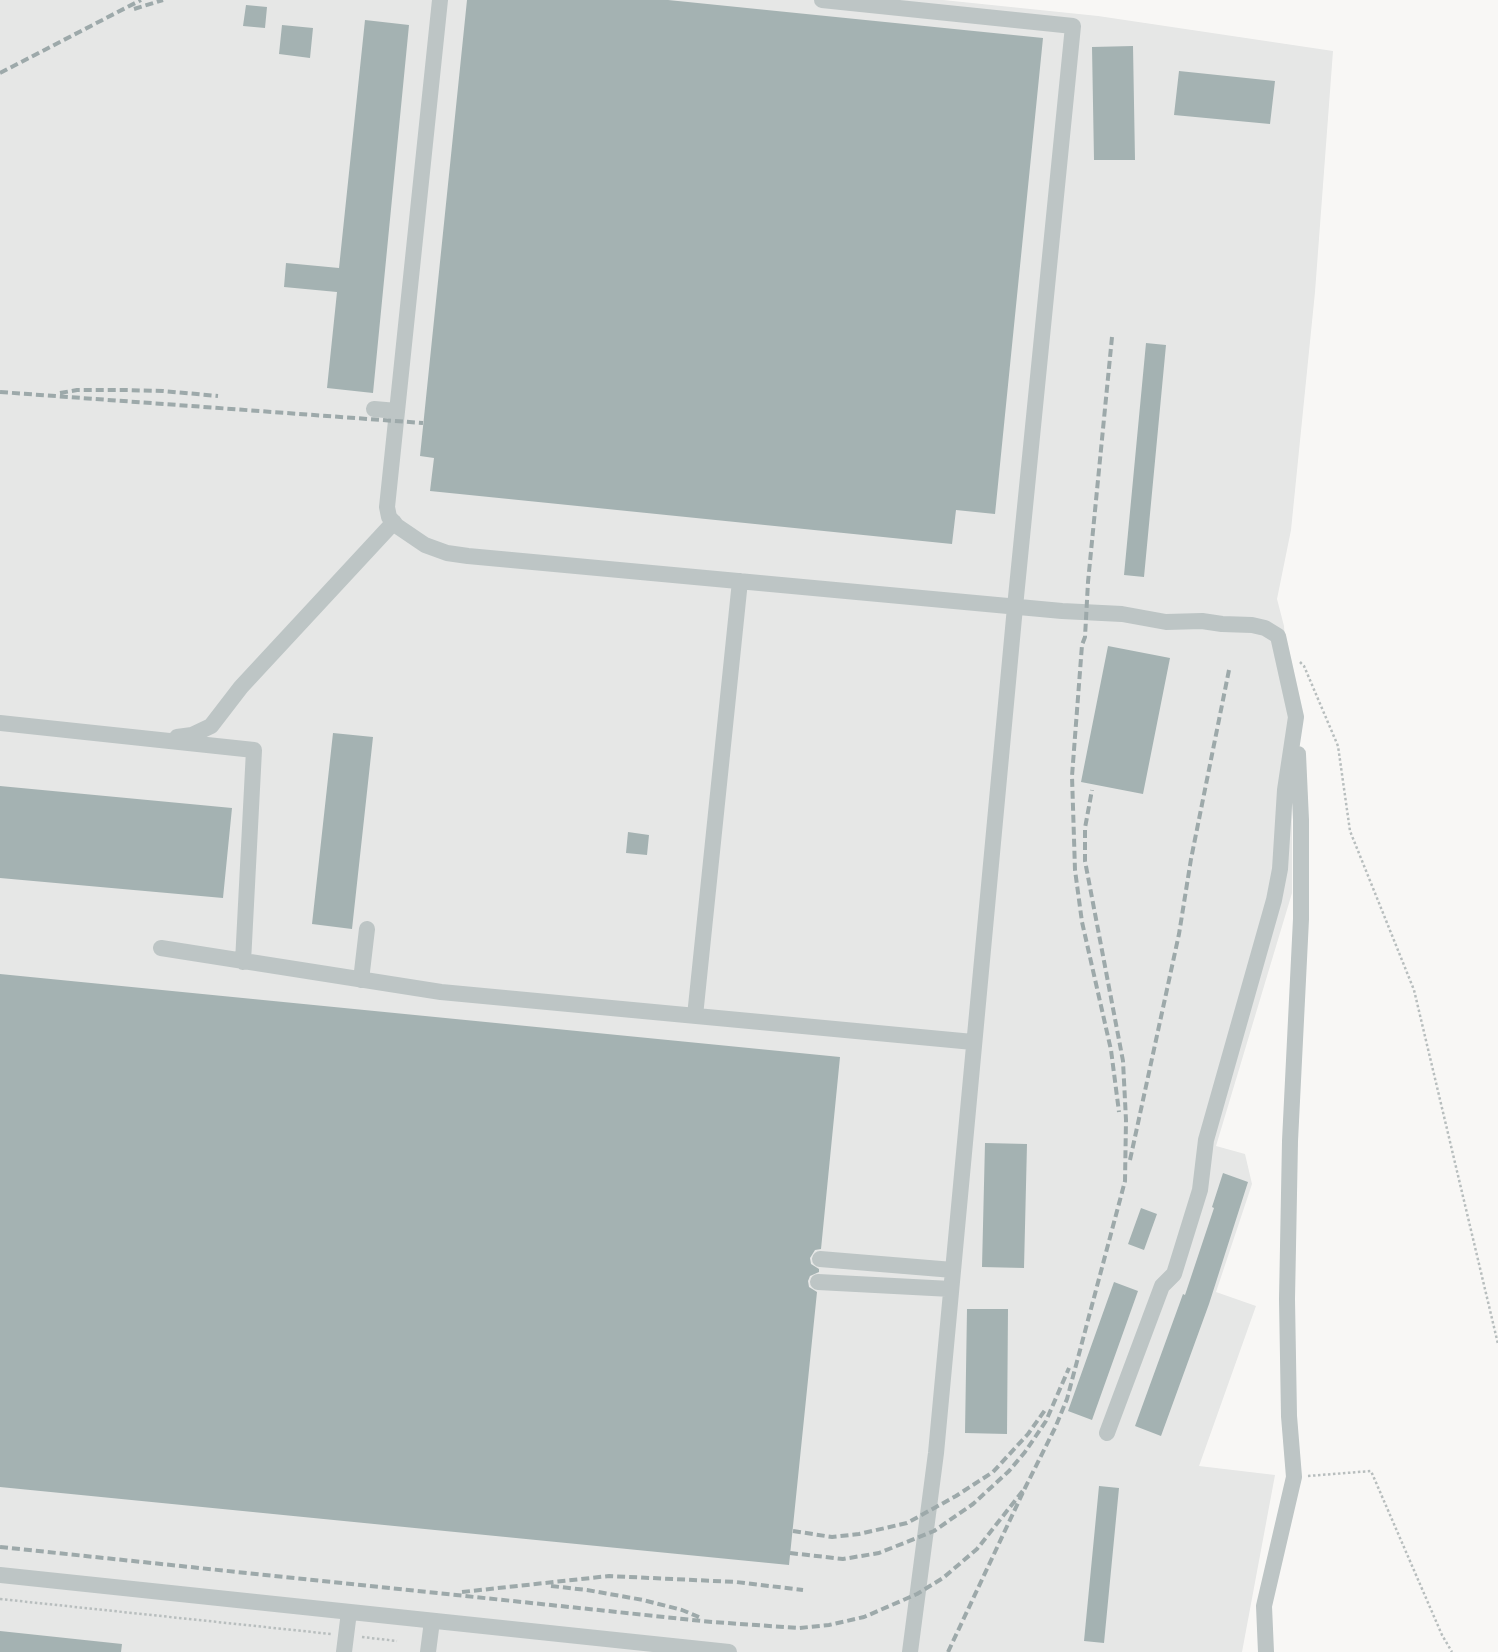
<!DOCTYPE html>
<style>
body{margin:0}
canvas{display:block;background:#f8f7f5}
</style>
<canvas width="1498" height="1652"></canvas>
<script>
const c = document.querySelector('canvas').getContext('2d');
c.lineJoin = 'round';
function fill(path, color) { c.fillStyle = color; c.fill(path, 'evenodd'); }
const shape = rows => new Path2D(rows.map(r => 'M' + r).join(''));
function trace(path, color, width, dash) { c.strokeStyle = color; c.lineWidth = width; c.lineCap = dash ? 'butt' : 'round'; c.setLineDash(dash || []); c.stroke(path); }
const built = shape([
 [0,0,943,0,1098,16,1333,51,1315,292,1291,530,1277,599,1284,626,1288,682,1292,785,1292,893,1216,1146,1245,1154,1252,1184,1216,1292,1256,1306,1199,1466,1275,1475,1242,1652,0,1652]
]);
const building = shape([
 [467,0,668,0,1043,38,995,514,956,510,952,544,430,491,434,458,420,456],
 [246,5,267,7,265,28,243,26],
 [365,20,409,25,373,393,327,388,337,292,284,287,286,263,339,268],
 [282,25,313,28,310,58,279,54],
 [1133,46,1135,160,1094,160,1092,47],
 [1179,71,1275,81,1270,124,1174,115],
 [1146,343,1166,345,1144,577,1124,575],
 [1108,646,1170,658,1143,794,1081,782],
 [333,733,373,737,352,929,312,924],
 [0,786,232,808,223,898,0,878],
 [628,832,649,835,647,855,626,853],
 [0,974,840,1057,821,1249,815,1250,810,1258,811,1264,819,1269,819,1272,810,1276,808,1281,809,1287,817,1292,789,1565,0,1487],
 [985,1143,1027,1144,1024,1268,982,1267],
 [1223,1173,1248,1182,1209,1304,1161,1436,1135,1426,1183,1294,1185,1295,1214,1208,1212,1207],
 [1141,1208,1157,1214,1144,1250,1128,1244],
 [1114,1282,1138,1291,1092,1420,1068,1411],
 [967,1309,1008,1309,1007,1434,965,1433],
 [1099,1486,1119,1488,1104,1643,1084,1641],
 [0,1631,122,1644,121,1652,0,1652]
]);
const path = shape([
 [1300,662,1304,666,1338,746,1350,831,1414,990,1498,1344],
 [1308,1476,1371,1471,1442,1635,1452,1652],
 [0,1599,331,1634],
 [362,1637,397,1641]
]);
const minor = shape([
 [440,0,387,507,389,517,397,526,425,545,447,553,468,556,1062,611,1122,614,1166,622,1202,621,1222,624,1252,625,1265,628,1278,636,1296,717,1285,790,1280,869,1274,900,1206,1140,1200,1190,1174,1274,1162,1286,1107,1433],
 [822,0,1073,26,1015,607,936,1453,910,1652],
 [374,409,397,411],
 [0,723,254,750,243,962],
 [177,737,192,735,211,726,241,687,394,522],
 [161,948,441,992,973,1042],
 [361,980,367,929],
 [695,1016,740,581],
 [820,1259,953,1270],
 [818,1282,951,1289],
 [0,1575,729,1652],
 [344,1652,349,1612],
 [428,1652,432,1621],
 [1266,1652,1264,1606,1294,1477,1289,1416,1287,1299,1290,1141,1301,919,1301,820,1298,754]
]);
const rail = shape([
 [134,9,163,0],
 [0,73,141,0],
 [1112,337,1088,582,1085,637,1082,645,1072,776,1075,870,1082,922,1111,1050,1119,1112],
 [0,392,423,423],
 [60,393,77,390,124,390,163,391,218,396],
 [1130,1160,1179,934,1191,859,1229,670],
 [793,1531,832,1537,859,1534,907,1523,956,1496,993,1472,1028,1434,1045,1410],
 [0,1547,712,1622,799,1628,829,1625,864,1617,917,1594,943,1578,977,1549,1025,1488],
 [790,1553,843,1559,879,1553,934,1531,973,1504,1009,1471,1025,1452,1046,1421,1069,1368],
 [551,1586,587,1590,643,1600,682,1610,699,1617],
 [462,1592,609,1576,736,1582,803,1590],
 [948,1652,1025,1488,1055,1428,1067,1399,1125,1181,1126,1120,1123,1061,1085,861,1085,828,1092,790]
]);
fill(built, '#e6e7e6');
fill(building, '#a4b2b2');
trace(path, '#b8bebe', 2.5, [2.5, 2.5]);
trace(minor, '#bdc5c5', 16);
trace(rail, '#9da9aa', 4, [8, 4]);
</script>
